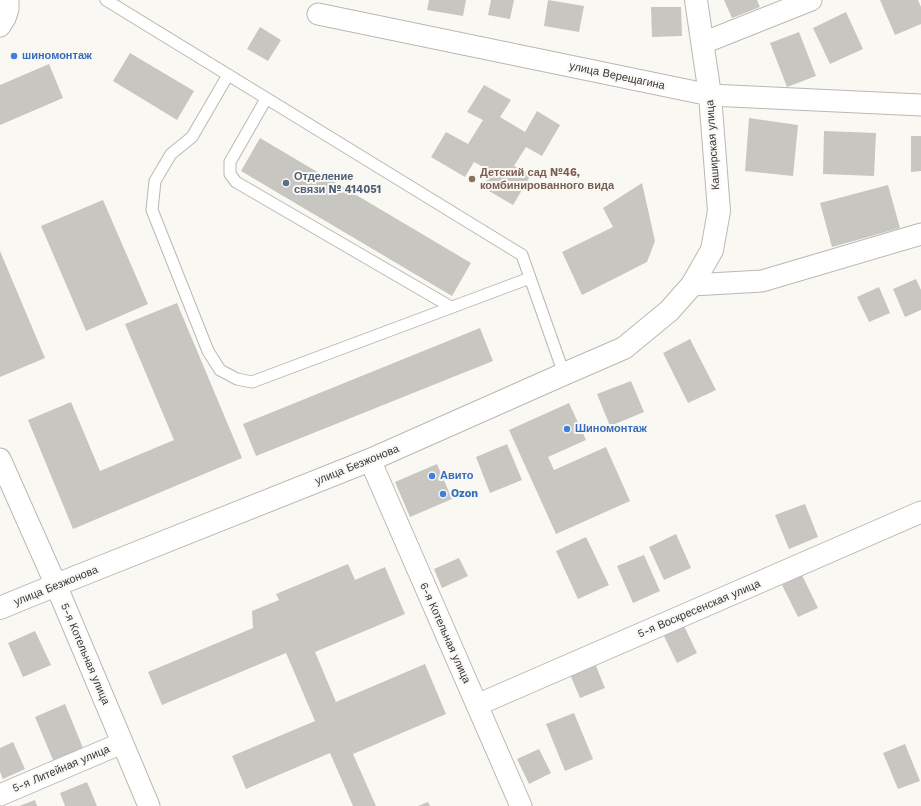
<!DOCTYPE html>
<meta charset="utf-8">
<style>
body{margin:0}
canvas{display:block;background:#faf8f2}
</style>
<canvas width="921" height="806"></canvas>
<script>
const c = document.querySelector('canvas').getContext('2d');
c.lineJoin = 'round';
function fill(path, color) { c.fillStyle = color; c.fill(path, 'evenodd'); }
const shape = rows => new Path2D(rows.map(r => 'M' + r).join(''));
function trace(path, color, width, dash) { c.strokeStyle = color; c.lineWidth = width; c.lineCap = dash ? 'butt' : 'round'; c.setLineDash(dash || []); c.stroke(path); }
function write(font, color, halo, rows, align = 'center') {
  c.font = font + ' "Work Sans",sans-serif'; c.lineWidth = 4; c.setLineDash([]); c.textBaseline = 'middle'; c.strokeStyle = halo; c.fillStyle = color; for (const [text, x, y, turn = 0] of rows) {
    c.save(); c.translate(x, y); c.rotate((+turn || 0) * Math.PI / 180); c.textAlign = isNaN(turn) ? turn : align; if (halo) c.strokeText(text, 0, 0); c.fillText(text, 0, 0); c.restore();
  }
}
const building = shape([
 [429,0,466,0,463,16,427,10],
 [491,0,514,0,510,19,488,15],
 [548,0,584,6,579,32,544,26],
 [724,0,757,0,760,7,732,18],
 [880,0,918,0,921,7,921,24,895,35],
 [651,7,681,7,682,36,652,37],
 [846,12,863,49,830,64,813,28],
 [260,27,281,40,268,61,247,49],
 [799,32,816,76,787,87,770,43],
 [130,53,194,91,177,120,113,81],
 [49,64,63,98,0,125,0,85],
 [484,85,511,100,500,117,525,132,537,111,560,125,542,156,526,147,514,166,531,175,513,205,482,187,492,172,474,162,465,177,431,157,446,132,468,144,483,120,467,112],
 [749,118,798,125,793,176,745,171],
 [824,131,876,133,874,176,823,174],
 [911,136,921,136,921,171,911,172],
 [260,138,471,263,452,296,241,171],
 [642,183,655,241,647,262,582,295,562,252,613,227,603,208],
 [888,185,900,228,832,247,820,203],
 [103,200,148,304,86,331,41,226],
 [0,251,45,358,0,377],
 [916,279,921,290,921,310,905,317,893,289],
 [879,287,890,313,869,322,857,297],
 [177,303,242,458,73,529,28,420,71,402,100,471,174,440,125,324],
 [480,328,493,361,256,456,243,424],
 [690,339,716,390,688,403,663,353],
 [631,381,644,412,610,426,597,394],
 [569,403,586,440,548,457,554,470,606,447,630,501,556,534,509,430],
 [507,444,522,480,490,493,476,457],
 [437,464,452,499,410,517,395,482],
 [805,504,818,537,789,549,775,515],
 [676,534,691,568,664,580,649,547],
 [586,537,609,585,578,599,556,551],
 [644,555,660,591,633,603,617,566],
 [459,558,468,576,442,588,434,569],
 [348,564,355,580,385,567,405,614,315,652,336,702,425,664,446,714,353,754,376,806,353,806,330,753,246,789,232,756,315,721,286,653,162,705,148,672,253,628,252,611,279,600,276,594],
 [802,575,818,608,798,617,782,585],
 [683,624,697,653,677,663,663,634],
 [35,631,51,665,23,677,8,643],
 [594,661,605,688,580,698,569,672],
 [65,704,83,748,53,760,35,717],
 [574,713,593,759,565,771,546,724],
 [13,742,25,769,3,779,0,772,0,748],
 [905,744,920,781,898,789,883,753],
 [539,749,551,773,529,784,517,759],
 [87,782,97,806,65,806,60,793],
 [35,800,37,806,19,806],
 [428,802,430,806,418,806]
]);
const service = shape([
 [106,0,522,255,564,374],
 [228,75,192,137,171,154,155,181,152,210,208,351,220,370,237,379,252,382,530,278],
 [266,99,230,162,230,174,236,182,451,307]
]);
const minor = shape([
 [318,14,710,95,921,105],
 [0,26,5,18,8,9,8,0],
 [703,43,811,0],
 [692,285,762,281,921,234],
 [0,459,56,585,149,806],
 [370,460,521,806],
 [477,705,921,512],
 [0,795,122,743]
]);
const tertiary = shape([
 [0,608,56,585,370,460,564,374,624,348,669,311,692,285,712,250,719,211,710,95,696,0]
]);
const markers = [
 [14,56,4,"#3f7fe0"],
 [472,179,4,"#8d6e63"],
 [286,183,4,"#5c6f8a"],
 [567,429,4,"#3f7fe0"],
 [432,476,4,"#3f7fe0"],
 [443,494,4,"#3f7fe0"]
];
const shopNames = [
 ["шиномонтаж",22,56],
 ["Шиномонтаж",575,429],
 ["Авито",440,476],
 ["Ozon",451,494]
];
const streetNames = [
 ["улица Верещагина",617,76,12],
 ["Каширская улица",713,145,-94],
 ["улица Безжонова",357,465,-22],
 ["улица Безжонова",56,586,-22],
 ["5-я Воскресенская улица",699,609,-23],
 ["6-я Котельная улица",445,633,66],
 ["5-я Котельная улица",85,654,67],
 ["5-я Литейная улица",61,769,-23]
];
const educationNames = [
 ["Детский сад №46,",480,173],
 ["комбинированного вида",480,186]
];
const serviceNames = [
 ["Отделение",294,177],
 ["связи № 414051",294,190]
];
fill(building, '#c8c6c0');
trace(service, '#bab8b2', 13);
trace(minor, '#bab8b2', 23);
trace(tertiary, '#bab8b2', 24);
trace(service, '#fff', 11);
trace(minor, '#fff', 21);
trace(tertiary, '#fff', 22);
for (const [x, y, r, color] of markers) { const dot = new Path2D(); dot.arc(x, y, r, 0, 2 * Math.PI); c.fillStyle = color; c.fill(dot); trace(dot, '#faf8f2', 1.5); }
write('bold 11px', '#366cbe', '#faf8f2', shopNames, 'left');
write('11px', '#383735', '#faf8f2', streetNames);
write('bold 11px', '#785e54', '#faf8f2', educationNames, 'left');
write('bold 11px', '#4e5e75', '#faf8f2', serviceNames, 'left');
</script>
